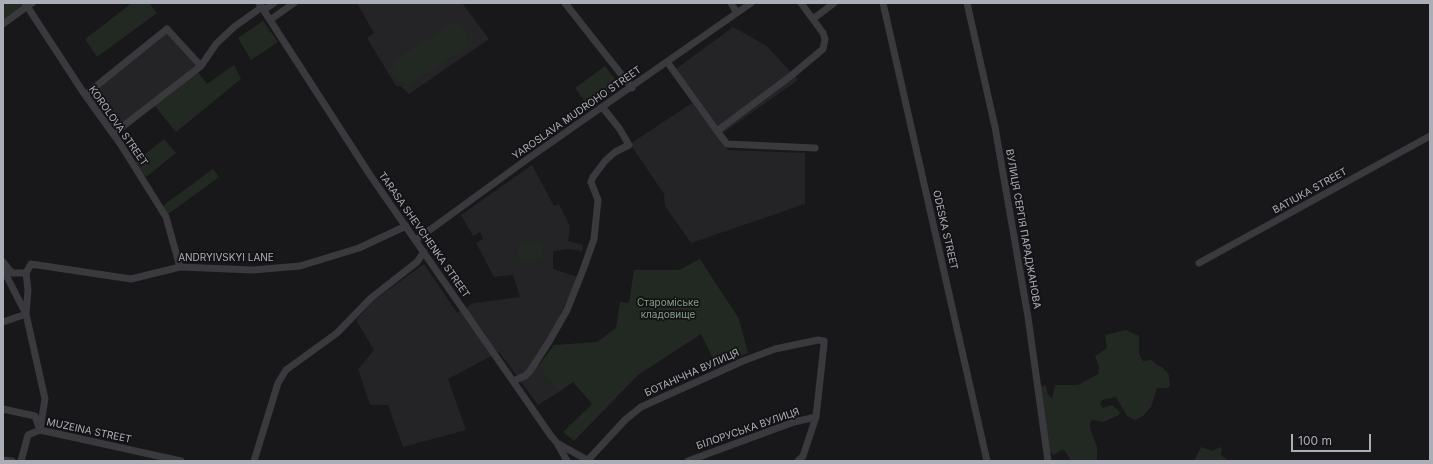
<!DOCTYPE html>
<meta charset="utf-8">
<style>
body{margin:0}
#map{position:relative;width:1433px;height:464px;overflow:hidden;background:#181719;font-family:Inter,sans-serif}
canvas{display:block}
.frame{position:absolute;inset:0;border:4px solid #abaeb7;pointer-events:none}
.scale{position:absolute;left:1291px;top:434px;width:80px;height:18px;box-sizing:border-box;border:2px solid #abaeb7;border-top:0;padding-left:5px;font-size:12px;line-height:14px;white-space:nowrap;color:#abaeb7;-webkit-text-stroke:3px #131214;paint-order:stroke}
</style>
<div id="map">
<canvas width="1433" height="464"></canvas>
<div class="frame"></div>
<div class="scale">100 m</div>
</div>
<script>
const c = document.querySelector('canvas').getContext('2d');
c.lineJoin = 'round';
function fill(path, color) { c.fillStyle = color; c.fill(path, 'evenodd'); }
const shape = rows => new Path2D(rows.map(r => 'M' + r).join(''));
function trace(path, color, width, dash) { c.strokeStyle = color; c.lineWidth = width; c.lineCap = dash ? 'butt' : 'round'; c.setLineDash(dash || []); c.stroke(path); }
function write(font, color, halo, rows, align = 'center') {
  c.font = font + ' Inter,sans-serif'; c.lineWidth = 3.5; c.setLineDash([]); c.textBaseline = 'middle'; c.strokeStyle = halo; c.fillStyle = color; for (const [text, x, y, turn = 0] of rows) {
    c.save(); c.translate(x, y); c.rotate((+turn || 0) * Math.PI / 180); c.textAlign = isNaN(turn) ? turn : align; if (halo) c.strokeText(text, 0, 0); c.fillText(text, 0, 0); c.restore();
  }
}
const built = shape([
 [357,3,462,3,489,39,409,94,401,86,396,86,367,38,374,33],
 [733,27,767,46,798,80,723,133,676,69],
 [167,31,199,66,116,132,88,94],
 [692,103,728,150,805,153,805,204,691,243,665,206,664,194,630,144],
 [532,165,554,206,559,204,570,226,568,241,583,245,582,251,570,249,553,251,553,269,578,277,550,336,537,355,539,365,547,379,559,392,538,405,499,352,448,379,466,430,403,447,388,405,370,405,358,369,374,350,356,320,373,301,424,264,457,313,474,303,520,297,513,275,494,277,476,243,483,239,482,236,480,232,473,236,461,215]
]);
const green = shape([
 [7,3,23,3,25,6,3,22,3,6],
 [132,3,149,3,157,13,97,57,85,39],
 [263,21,278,42,251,60,238,38],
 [455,22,463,27,467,33,469,46,410,84,400,83,392,74,393,61],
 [234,65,241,79,176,132,154,105,197,71,207,84],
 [605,66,620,85,590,108,575,88],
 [164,139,176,153,146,177,134,163],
 [213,169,219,177,167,215,161,207],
 [541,241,543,258,520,262,517,245],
 [700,259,739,319,748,353,717,367,701,334,638,375,574,441,563,432,592,404,573,382,559,392,547,379,539,365,554,345,597,342,616,328,620,302,629,303,634,270,679,270],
 [1126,330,1139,336,1139,354,1143,361,1152,360,1157,365,1162,367,1169,375,1170,386,1167,388,1157,388,1151,407,1143,416,1135,420,1127,416,1116,397,1102,400,1100,404,1103,408,1112,405,1120,412,1119,415,1103,422,1093,420,1090,422,1090,428,1097,447,1097,461,1071,461,1065,451,1062,450,1053,455,1050,451,1044,421,1041,386,1046,385,1047,393,1052,399,1055,385,1078,385,1098,374,1099,367,1095,356,1107,348,1105,335],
 [1201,447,1212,451,1220,447,1222,449,1221,455,1229,461,1194,461]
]);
const minor = shape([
 [25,3,85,95,121,145,166,217,180,267],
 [259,3,370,175,551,436,557,443,589,461],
 [565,3,632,88],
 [731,3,737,13],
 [883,3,987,461],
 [967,3,995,127,1028,317,1048,461],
 [264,10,274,3],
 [813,19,834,3],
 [270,20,294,3],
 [3,24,32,3],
 [668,63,717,131,792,75,823,49,825,39,823,33,801,3],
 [85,95,167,29,201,66,216,44,234,27,262,7],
 [717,131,727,144,815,148],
 [113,134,201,66],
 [416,240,526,160,751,3],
 [3,262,12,273,26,273,31,264,131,279,180,267,253,270,300,266,359,248,406,226],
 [1199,263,1430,136],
 [3,265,5,273,26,314,45,399,40,430,28,435,21,461],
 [3,322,26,314,28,290,26,273],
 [513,381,525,376,530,371,550,340,567,310,583,270,594,239,598,200,591,182,593,177,605,161,615,152,629,145,619,128,603,108],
 [3,409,35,416,40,430,181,461],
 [557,443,567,461],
 [3,460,12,461],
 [588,460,625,420,641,407,743,361,775,349,818,340,824,341,824,344,816,417,803,456,798,461],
 [254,461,278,383,286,370,337,333,371,298,417,262,424,252],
 [688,461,794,422,816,417]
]);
const streetNames = [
 ["YAROSLAVA MUDROHO STREET",577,113,-35],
 ["KOROLOVA STREET",118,126,55],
 ["BATIUKA STREET",1310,191,-29],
 ["ВУЛИЦЯ СЕРГІЯ ПАРАДЖАНОВА",1023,229,80],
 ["ODESKA STREET",945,230,77],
 ["TARASA SHEVCHENKA STREET",424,235,55],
 ["ANDRYIVSKYI LANE",226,258],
 ["БОТАНІЧНА ВУЛИЦЯ",692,373,-24],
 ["БІЛОРУСЬКА ВУЛИЦЯ",748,429,-19],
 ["MUZEINA STREET",89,431,12]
];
const parkNames = [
 ["Староміське",668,303],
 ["кладовище",668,315]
];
fill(built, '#242326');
fill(green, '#222923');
trace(minor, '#39393e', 7);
write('10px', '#abaeb7', '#131214', streetNames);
write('10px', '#84a088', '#131214', parkNames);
</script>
